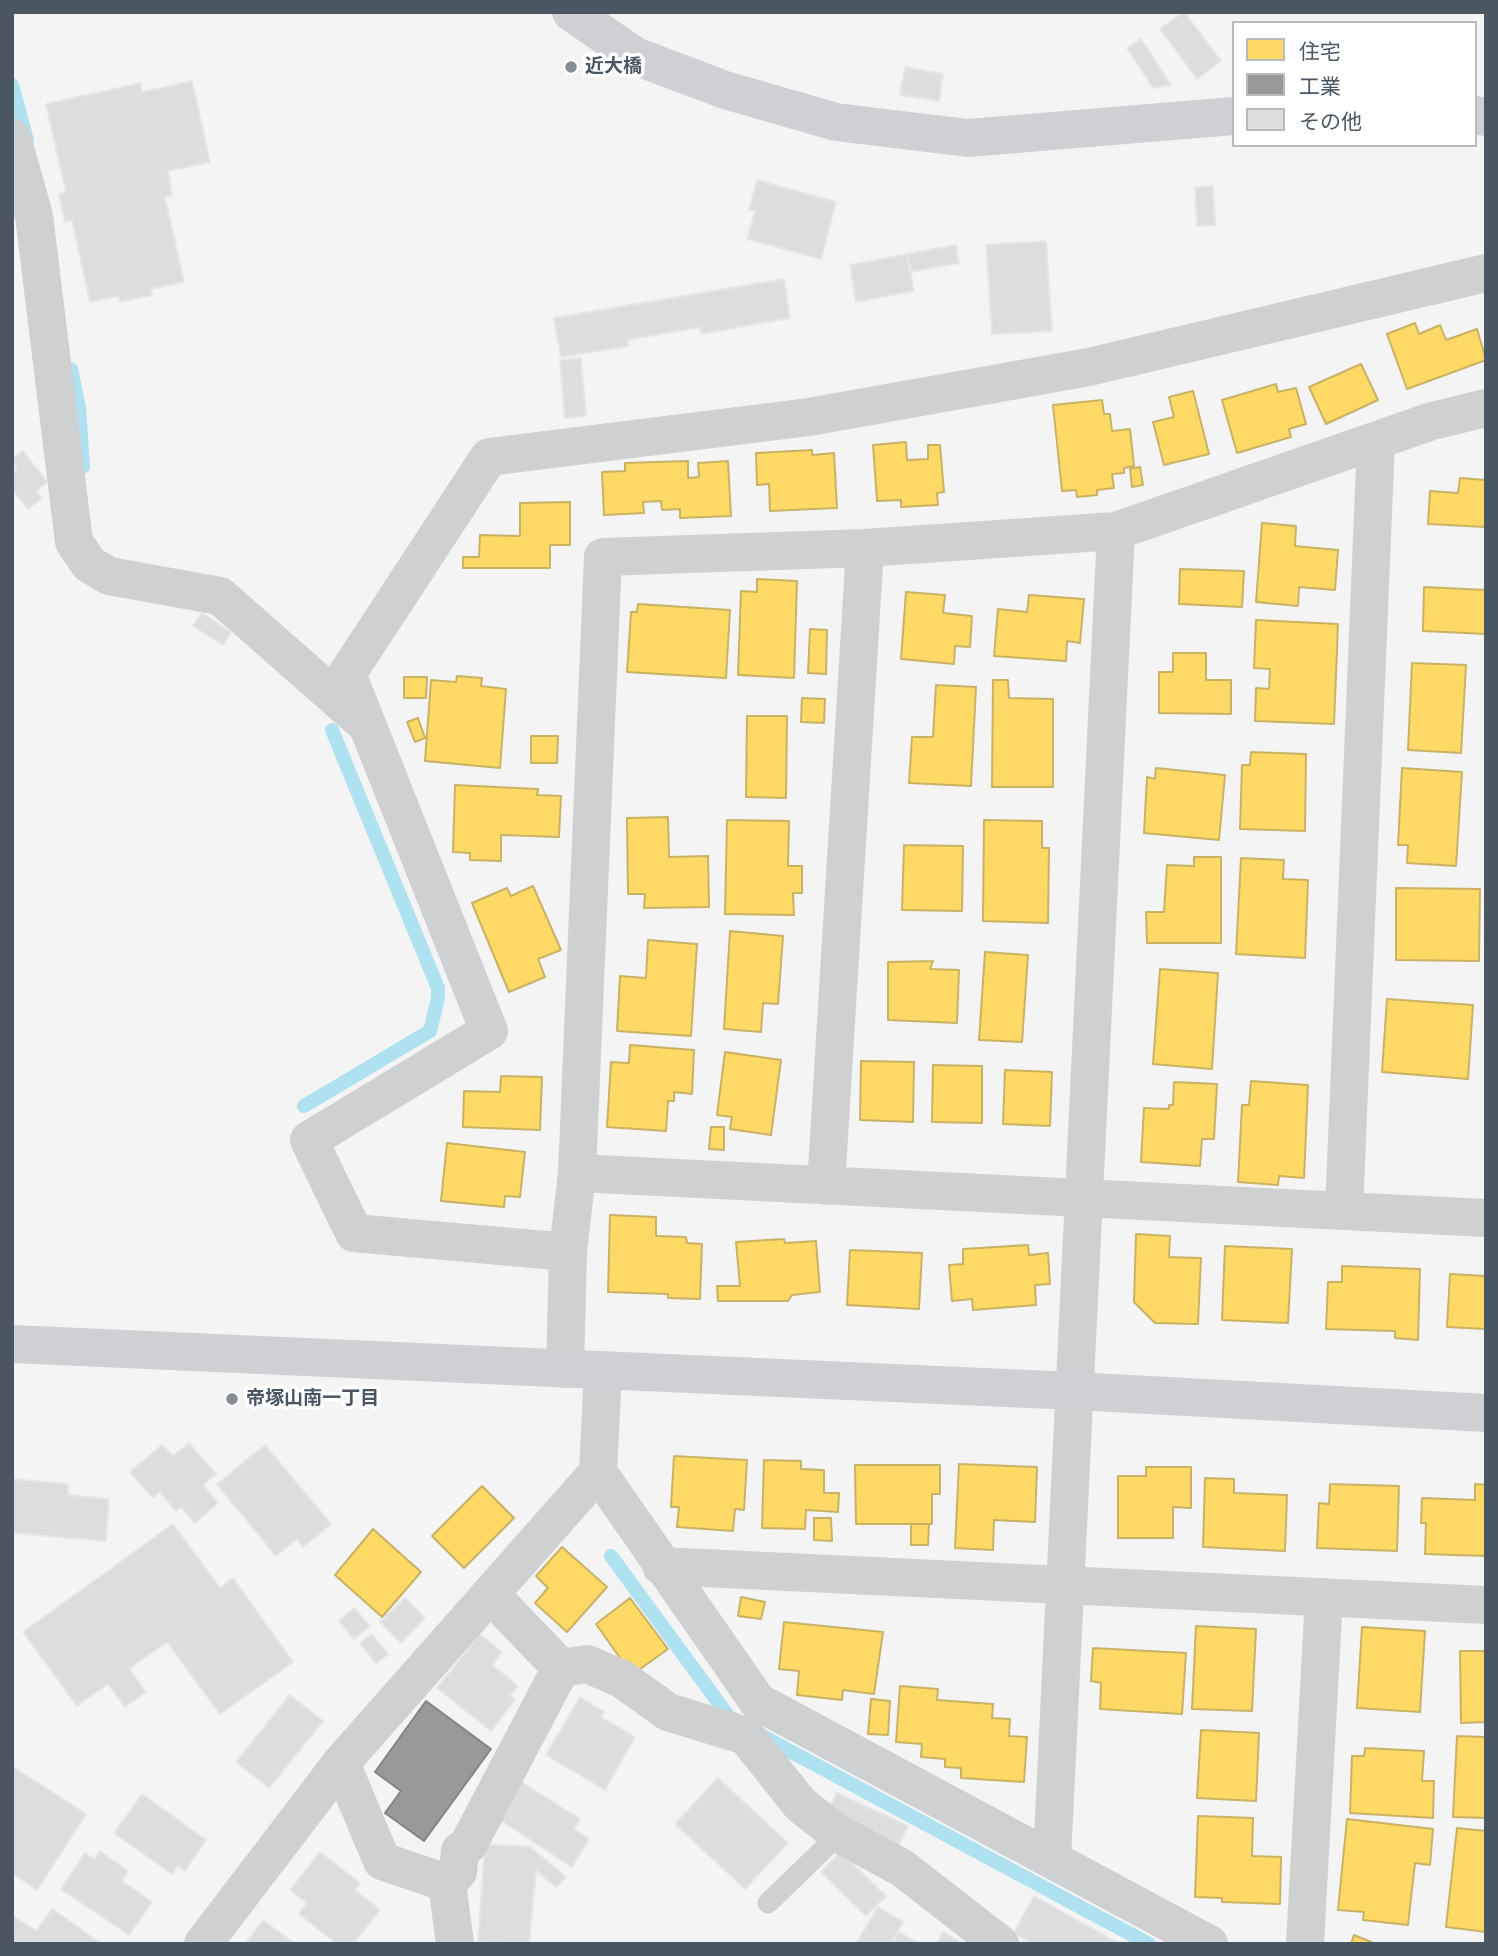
<!DOCTYPE html>
<meta charset="utf-8">
<style>
body{margin:0}
#map{position:relative;width:1498px;height:1956px;overflow:hidden;background:#f4f4f4;font-family:"Space Grotesk","Noto Sans JP",sans-serif}
canvas{display:block}
.frame{position:absolute;inset:0;border:14px solid #4a5661;pointer-events:none}
.legend{position:absolute;left:1232px;top:21px;width:245px;height:126px;box-sizing:border-box;background:#fff;border:2px solid #b7bbc0;margin:0;padding:9px 12px;list-style:none;font-size:21px;color:#4a5661}
.legend li{display:flex;align-items:center;gap:14px;height:35px}
.legend b{width:35px;border:2px solid #b7bbc0}
</style>
<div id="map">
<canvas width="1498" height="1956"></canvas>
<div class="frame"></div>
<ul class="legend">
<li><b style="height:19px;background:#ffd966"></b>住宅</li>
<li><b style="height:19px;background:#999"></b>工業</li>
<li><b style="height:19px;background:#ddddde"></b>その他</li>
</ul>
</div>
<script>
const c = document.querySelector('canvas').getContext('2d');
c.lineJoin = 'round';
function fill(path, color) { c.fillStyle = color; c.fill(path, 'evenodd'); }
const shape = rows => new Path2D(rows.map(r => 'M' + r).join(''));
function trace(path, color, width, dash) { c.strokeStyle = color; c.lineWidth = width; c.lineCap = dash ? 'butt' : 'round'; c.setLineDash(dash || []); c.stroke(path); }
function write(font, color, halo, rows, align = 'center') {
  c.font = font + ' "Space Grotesk","Noto Sans JP",sans-serif'; c.lineWidth = 7; c.setLineDash([]); c.textBaseline = 'middle'; c.strokeStyle = halo; c.fillStyle = color; for (const [text, x, y, turn = 0] of rows) {
    c.save(); c.translate(x, y); c.rotate((+turn || 0) * Math.PI / 180); c.textAlign = isNaN(turn) ? turn : align; if (halo) c.strokeText(text, 0, 0); c.fillText(text, 0, 0); c.restore();
  }
}
const homes = shape([
 [1415,323,1419,334,1440,325,1446,340,1477,329,1486,360,1407,389,1387,334,1415,323],
 [1361,364,1378,400,1326,424,1309,387,1361,364],
 [1276,384,1278,392,1296,388,1306,424,1289,429,1291,437,1237,453,1222,400,1276,384],
 [1193,391,1209,454,1164,465,1153,422,1174,417,1169,397,1193,391],
 [1102,400,1104,414,1110,414,1112,431,1130,429,1134,466,1124,468,1124,473,1112,474,1114,488,1097,490,1097,495,1077,497,1076,490,1062,491,1053,405,1102,400],
 [906,442,907,460,928,459,928,445,940,445,944,492,937,493,938,505,901,507,901,500,877,501,873,445,906,442],
 [812,450,812,455,834,453,837,508,770,511,769,484,757,485,756,453,812,450],
 [688,461,688,478,699,477,698,463,728,461,731,516,680,518,680,509,662,510,661,501,643,502,644,513,604,515,602,472,625,471,625,463,688,461],
 [1140,467,1143,485,1132,487,1130,469,1140,467],
 [1460,478,1486,480,1486,527,1428,524,1430,491,1458,493,1460,478],
 [570,502,570,545,550,545,550,568,463,568,463,557,479,557,480,535,520,536,520,503,570,502],
 [1262,523,1296,526,1295,546,1338,550,1335,590,1299,587,1298,606,1256,602,1262,523],
 [1180,569,1244,571,1242,607,1179,604,1180,569],
 [757,579,797,581,794,678,738,675,741,591,757,592,757,579],
 [1424,587,1486,590,1486,634,1423,631,1424,587],
 [906,592,945,595,943,613,972,616,970,647,955,646,954,664,901,659,906,592],
 [1029,595,1084,599,1080,643,1067,641,1066,661,994,656,998,609,1027,612,1029,595],
 [638,604,730,610,726,678,627,672,631,612,637,612,638,604],
 [1256,620,1338,624,1334,724,1255,721,1256,688,1269,689,1270,669,1254,668,1256,620],
 [810,629,827,630,826,674,808,673,810,629],
 [1173,653,1206,653,1206,680,1231,680,1231,714,1159,713,1159,672,1173,672,1173,653],
 [1412,663,1466,665,1461,753,1408,750,1412,663],
 [457,676,482,678,481,686,506,689,500,768,425,761,431,680,456,682,457,676],
 [404,677,427,677,426,698,404,698,404,677],
 [993,680,1008,680,1009,698,1053,699,1053,787,992,787,993,680],
 [936,685,976,687,971,786,909,783,912,737,933,737,936,685],
 [802,698,825,699,824,723,801,722,802,698],
 [747,716,787,716,786,798,746,797,747,716],
 [418,718,425,738,415,742,407,722,418,718],
 [531,736,558,736,557,763,531,763,531,736],
 [1251,752,1306,754,1305,831,1240,829,1242,765,1250,765,1251,752],
 [1156,768,1225,775,1219,840,1144,833,1147,777,1155,779,1156,768],
 [1402,768,1462,772,1456,866,1407,863,1408,845,1398,845,1402,768],
 [455,785,538,789,537,795,561,796,559,837,501,835,501,861,470,860,470,853,453,852,455,785],
 [668,817,669,857,708,856,709,907,644,908,645,894,628,894,627,818,668,817],
 [727,820,789,821,788,866,802,866,802,893,793,893,794,915,725,914,727,820],
 [984,820,1042,821,1042,848,1049,848,1048,923,983,921,984,820],
 [904,845,963,846,962,911,902,910,904,845],
 [1194,857,1221,857,1221,943,1147,943,1146,912,1164,912,1167,865,1194,866,1194,857],
 [1241,858,1284,860,1283,879,1308,880,1305,958,1236,954,1241,858],
 [533,886,561,950,538,959,545,977,509,992,472,903,507,888,511,896,533,886],
 [1396,888,1480,889,1479,961,1396,960,1396,888],
 [730,931,783,936,778,1004,763,1003,761,1032,724,1029,730,931],
 [648,940,697,944,691,1036,617,1031,620,976,646,978,648,940],
 [985,952,1028,955,1022,1042,979,1040,985,952],
 [933,961,930,969,959,970,957,1023,888,1020,888,962,933,961],
 [1160,969,1218,973,1212,1069,1153,1064,1160,969],
 [1387,999,1473,1005,1468,1079,1382,1072,1387,999],
 [630,1045,694,1050,692,1094,674,1092,674,1101,668,1101,666,1131,607,1127,611,1062,629,1063,630,1045],
 [725,1052,781,1060,771,1135,730,1129,732,1117,717,1115,725,1052],
 [861,1061,914,1062,913,1122,860,1120,861,1061],
 [933,1065,982,1066,982,1123,932,1122,933,1065],
 [1005,1070,1052,1072,1050,1126,1003,1124,1005,1070],
 [501,1076,542,1077,540,1130,463,1127,464,1091,500,1092,501,1076],
 [1251,1081,1308,1085,1304,1178,1279,1176,1278,1185,1238,1182,1242,1105,1249,1105,1251,1081],
 [1174,1082,1217,1084,1214,1139,1202,1139,1200,1166,1141,1162,1144,1108,1169,1109,1169,1105,1173,1105,1174,1082],
 [711,1127,724,1127,724,1150,709,1149,711,1127],
 [447,1143,525,1152,520,1197,505,1196,504,1207,441,1201,447,1143],
 [610,1215,656,1217,656,1236,686,1237,687,1243,702,1244,700,1299,668,1298,668,1294,608,1292,610,1215],
 [1136,1234,1170,1236,1169,1257,1201,1258,1198,1324,1155,1323,1134,1302,1136,1234],
 [784,1239,785,1243,816,1241,820,1292,792,1295,788,1301,718,1301,717,1286,740,1286,736,1242,784,1239],
 [1028,1245,1029,1255,1048,1253,1050,1284,1035,1285,1036,1305,973,1310,972,1299,952,1301,949,1265,963,1264,963,1249,1028,1245],
 [1225,1246,1292,1249,1288,1323,1222,1320,1225,1246],
 [850,1250,922,1253,919,1309,847,1305,850,1250],
 [1342,1266,1420,1269,1418,1340,1395,1338,1395,1331,1326,1329,1328,1282,1342,1282,1342,1266],
 [1450,1274,1486,1276,1486,1329,1447,1327,1450,1274],
 [674,1456,747,1460,744,1510,735,1509,733,1531,677,1527,679,1507,671,1507,674,1456],
 [764,1460,801,1461,801,1469,824,1470,824,1493,839,1493,838,1512,806,1510,805,1529,762,1528,764,1460],
 [959,1464,1037,1467,1035,1522,994,1520,993,1550,955,1548,959,1464],
 [855,1465,940,1465,940,1494,932,1494,932,1524,856,1524,855,1465],
 [1146,1467,1191,1467,1191,1508,1173,1507,1173,1538,1118,1538,1118,1476,1146,1476,1146,1467],
 [1205,1478,1234,1479,1234,1493,1287,1495,1285,1551,1203,1547,1205,1478],
 [1330,1484,1399,1486,1397,1551,1317,1548,1319,1503,1329,1504,1330,1484],
 [1475,1484,1486,1485,1486,1556,1425,1554,1426,1523,1421,1523,1422,1498,1475,1500,1475,1484],
 [482,1486,514,1518,464,1568,432,1536,482,1486],
 [814,1518,831,1518,832,1541,814,1540,814,1518],
 [911,1524,929,1524,928,1545,911,1545,911,1524],
 [373,1529,421,1572,382,1617,335,1575,373,1529],
 [562,1547,607,1587,567,1632,535,1603,548,1588,536,1576,562,1547],
 [741,1597,765,1602,761,1619,738,1616,741,1597],
 [630,1598,668,1649,632,1675,596,1624,630,1598],
 [784,1622,883,1632,874,1694,843,1690,842,1700,797,1695,799,1671,779,1669,784,1622],
 [1196,1626,1256,1629,1252,1711,1192,1709,1196,1626],
 [1362,1627,1425,1631,1420,1712,1357,1708,1362,1627],
 [1093,1648,1186,1653,1182,1714,1100,1709,1101,1683,1091,1681,1093,1648],
 [1460,1651,1486,1651,1486,1722,1461,1723,1460,1651],
 [900,1686,938,1689,937,1700,993,1704,992,1718,1010,1719,1009,1736,1027,1737,1024,1782,961,1778,961,1768,945,1767,945,1759,921,1757,922,1744,896,1742,900,1686],
 [871,1699,890,1701,888,1735,868,1734,871,1699],
 [1201,1730,1259,1733,1256,1801,1197,1798,1201,1730],
 [1457,1736,1486,1737,1486,1818,1453,1817,1457,1736],
 [1365,1748,1424,1751,1422,1781,1434,1781,1433,1818,1350,1813,1352,1756,1364,1756,1365,1748],
 [1198,1816,1253,1818,1252,1856,1281,1857,1280,1904,1222,1902,1222,1898,1195,1897,1198,1816],
 [1347,1819,1433,1829,1430,1865,1415,1863,1408,1925,1363,1920,1364,1912,1338,1910,1347,1819],
 [1457,1828,1486,1831,1486,1932,1446,1927,1457,1828],
 [1354,1935,1376,1944,1351,1944,1354,1935]
]);
const industry = shape([
 [426,1701,491,1749,424,1841,385,1813,401,1791,375,1772,426,1701]
]);
const stream = shape([
 [12,85,27,140],
 [71,369,79,408,83,467],
 [304,1106,430,1031,438,998,438,988,332,730],
 [611,1556,729,1717,735,1720],
 [762,1736,1149,1944]
]);
const building = shape([
 [1184,12,1221,61,1197,79,1160,29,1184,12],
 [1141,39,1171,85,1153,88,1127,48,1141,39],
 [905,67,943,74,939,101,900,95,905,67],
 [192,81,210,162,168,171,172,195,165,197,184,282,151,289,152,295,120,302,119,296,90,302,72,220,65,222,59,194,66,192,46,104,141,83,142,92,192,81],
 [757,180,836,202,821,259,747,239,755,211,749,210,757,180],
 [1213,186,1215,225,1197,226,1195,187,1213,186],
 [1046,241,1052,331,992,334,986,245,1046,241],
 [956,245,959,263,911,272,907,254,956,245],
 [907,254,914,291,856,302,850,265,907,254],
 [784,279,790,318,701,334,700,327,627,340,629,346,561,357,554,318,784,279],
 [581,358,586,416,565,418,560,360,581,358],
 [23,451,47,482,36,491,42,498,28,509,12,489,12,474,17,470,12,459,23,451],
 [202,613,231,632,223,645,193,626,202,613],
 [189,1443,216,1474,203,1485,218,1503,195,1523,181,1507,176,1511,160,1492,153,1498,130,1472,162,1445,173,1456,189,1443],
 [265,1445,331,1524,303,1547,297,1539,276,1556,217,1484,265,1445],
 [12,1479,68,1484,68,1495,109,1499,106,1541,12,1533,12,1479],
 [173,1524,220,1588,233,1578,293,1662,220,1714,167,1642,129,1669,146,1692,125,1707,108,1684,77,1706,23,1632,173,1524],
 [405,1598,425,1618,401,1643,380,1622,405,1598],
 [354,1608,370,1626,354,1639,339,1621,354,1608],
 [372,1634,388,1654,376,1664,360,1643,372,1634],
 [480,1634,502,1652,492,1665,518,1686,510,1696,515,1700,491,1731,437,1688,480,1634],
 [290,1695,323,1721,269,1788,236,1762,290,1695],
 [580,1697,604,1712,601,1717,635,1737,605,1790,546,1755,580,1697],
 [12,1766,86,1814,37,1890,12,1873,12,1766],
 [718,1778,788,1843,745,1889,675,1824,718,1778],
 [520,1781,580,1819,574,1829,589,1839,572,1867,497,1818,520,1781],
 [837,1793,908,1826,897,1848,826,1814,837,1793],
 [142,1794,206,1840,185,1871,178,1866,172,1874,114,1833,142,1794],
 [485,1844,530,1847,566,1877,556,1887,536,1870,529,1944,478,1942,485,1844],
 [100,1851,128,1871,122,1881,152,1902,129,1935,61,1889,85,1853,94,1859,100,1851],
 [320,1852,360,1883,355,1890,380,1910,353,1944,337,1944,299,1914,307,1903,290,1890,320,1852],
 [840,1852,886,1896,866,1916,821,1872,840,1852],
 [1034,1896,1120,1944,1033,1944,1014,1933,1034,1896],
 [878,1907,903,1922,890,1944,856,1944,878,1907],
 [52,1909,102,1944,12,1944,12,1915,36,1931,52,1909],
 [263,1920,295,1944,245,1944,263,1920],
 [899,1932,920,1944,893,1944,899,1932],
 [943,1932,964,1944,937,1944,943,1932]
]);
const lane = shape([
 [768,1903,827,1846,834,1831]
]);
const street = shape([
 [12,138,34,216,74,542,89,564,109,576,220,596,361,720],
 [577,1173,1486,1218],
 [826,1186,865,548],
 [1344,1211,1376,441],
 [568,1252,354,1233,309,1140,489,1031,347,674,489,457,809,417,1089,367,1486,273],
 [565,1369,568,1252,577,1173,603,557,865,548,1116,531,1432,421,1486,408],
 [603,1371,598,1472,758,1702,1209,1944],
 [661,1566,1486,1605],
 [491,1595,561,1668,587,1664,622,1679,668,1712,746,1736,800,1804,834,1831,902,1868,1000,1944],
 [341,1763,382,1861,447,1883,455,1944],
 [1052,1859,1116,531],
 [447,1883,458,1872,460,1851,468,1845,561,1668],
 [203,1944,341,1763,598,1472],
 [1305,1944,1324,1597]
]);
const secondary = shape([
 [571,12,635,56,725,90,836,122,968,138,1234,116],
 [1475,115,1486,117],
 [12,1344,1074,1391,1486,1413]
]);
const markers = [
 [571,67,7,"#868d94"],
 [232,1399,7,"#868d94"]
];
const poiNames = [
 ["近大橋",585,67],
 ["帝塚山南一丁目",246,1399]
];
fill(homes, '#ffd966');
trace(homes, '#c9b264', 2);
fill(industry, '#999');
trace(industry, '#818588', 2);
trace(stream, '#aee2f0', 14);
fill(building, '#ddddde');
trace(building, '#e5e6e7', 2);
trace(lane, '#ced0d2', 21);
trace(street, '#ced0d2', 38);
trace(secondary, '#ced0d4', 38);
for (const [x, y, r, color] of markers) { const dot = new Path2D(); dot.arc(x, y, r, 0, 2 * Math.PI); c.fillStyle = color; c.fill(dot); trace(dot, '#fff', 2.5); }
write('bold 19px', '#4a5661', '#fff', poiNames, 'left');
</script>
